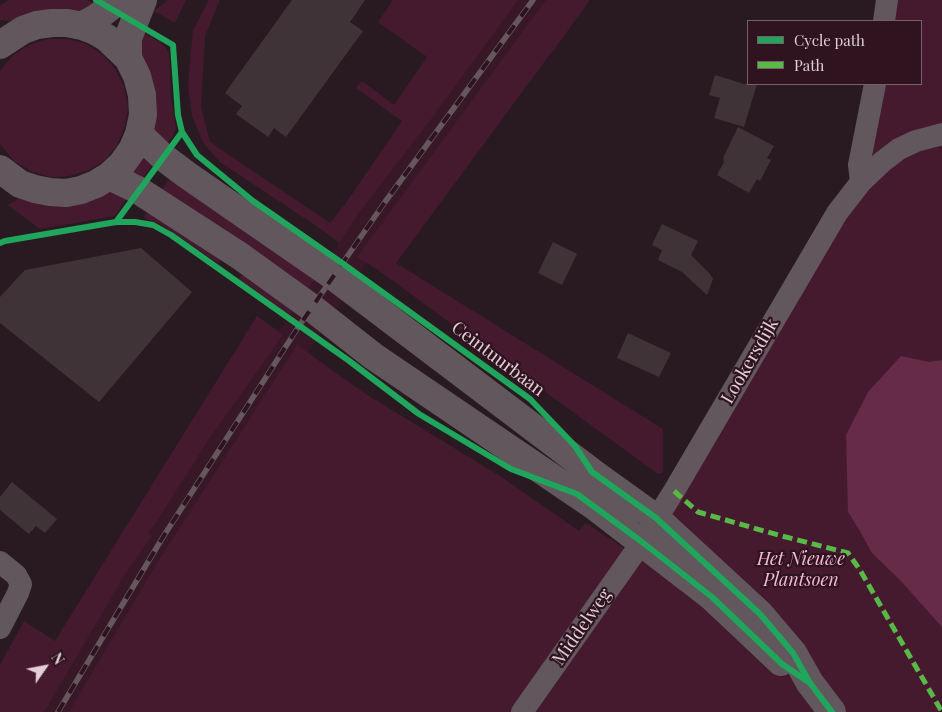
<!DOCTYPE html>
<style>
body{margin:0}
#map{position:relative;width:942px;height:712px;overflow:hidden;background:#291a21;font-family:"Playfair Display",serif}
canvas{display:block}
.legend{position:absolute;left:747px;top:20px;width:175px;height:65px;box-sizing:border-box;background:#2f1420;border:1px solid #775f69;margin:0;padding:6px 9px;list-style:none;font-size:15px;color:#e2cfd6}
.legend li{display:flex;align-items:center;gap:10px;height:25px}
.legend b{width:25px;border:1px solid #775f69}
.north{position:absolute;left:20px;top:642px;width:50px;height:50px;-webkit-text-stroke:4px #2f1420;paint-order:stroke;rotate:57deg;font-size:14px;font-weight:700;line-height:20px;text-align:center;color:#e2cfd6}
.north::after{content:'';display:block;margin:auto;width:18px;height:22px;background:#e2cfd6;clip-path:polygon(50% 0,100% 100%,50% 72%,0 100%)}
</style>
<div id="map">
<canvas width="942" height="712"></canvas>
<ul class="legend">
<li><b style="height:6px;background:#20a55d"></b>Cycle path</li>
<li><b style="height:6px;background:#58b947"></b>Path</li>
</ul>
<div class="north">N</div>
</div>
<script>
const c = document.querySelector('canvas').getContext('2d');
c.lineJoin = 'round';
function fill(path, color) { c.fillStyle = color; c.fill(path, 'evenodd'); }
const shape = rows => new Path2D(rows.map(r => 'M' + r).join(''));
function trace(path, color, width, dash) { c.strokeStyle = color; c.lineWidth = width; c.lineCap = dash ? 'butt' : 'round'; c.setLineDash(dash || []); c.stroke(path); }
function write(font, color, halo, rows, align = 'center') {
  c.font = font + ' "Playfair Display",serif'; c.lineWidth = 4.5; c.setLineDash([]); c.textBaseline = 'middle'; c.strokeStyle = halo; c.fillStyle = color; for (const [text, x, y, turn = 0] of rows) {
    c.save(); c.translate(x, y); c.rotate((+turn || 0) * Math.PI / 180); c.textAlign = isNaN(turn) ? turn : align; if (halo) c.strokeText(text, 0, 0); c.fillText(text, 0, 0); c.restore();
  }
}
const built = shape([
 [492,0,590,0,556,48,366,263,308,353,323,364,104,712,16,712,257,316,279,331,339,243,324,231,346,203]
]);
const green = shape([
 [9,0,87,0,98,6,89,14,11,21,0,20,0,6],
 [168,0,186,0,175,23,154,11],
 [209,0,220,0,205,36,201,107,210,142,330,223,346,203,402,121,356,88,362,81,394,105,427,57,378,22,393,0,518,0,431,119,358,214,339,243,324,231,220,162,204,144,192,116,188,84,193,30],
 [546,0,590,0,396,263,663,429,663,473,658,474,378,270,357,257],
 [897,0,942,0,942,125,867,165,881,84,921,84,921,21,893,21],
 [138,29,160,42,166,48,169,54,171,97,176,127,173,136,164,147,155,135,152,121,138,56],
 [48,39,67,39,86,44,103,55,116,70,124,87,128,107,125,126,117,145,105,160,89,170,69,176,50,177,31,171,14,161,0,144,0,71,12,56,29,45],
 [942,142,942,712,69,712,156,565,297,345,364,393,500,476,579,531,586,523,643,561,857,196,888,164],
 [143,149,156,160,139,183,126,173],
 [175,172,318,274,306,291,157,195],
 [111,191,130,194,115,216,40,229,8,205,20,198],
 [150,207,220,259,219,264,160,224,146,219,144,217],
 [243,275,293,309,290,315,239,279,240,276],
 [257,316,283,335,209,439,155,524,148,532,151,537,127,571,44,712,0,712,0,665,24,621,55,641]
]);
const water = shape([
 [901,356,929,362,942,360,942,627,900,580,872,553,861,533,848,512,846,435,868,392]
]);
const building = shape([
 [292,0,365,0,350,22,363,31,286,137,274,128,268,137,236,114,242,106,225,93],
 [715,75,744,84,757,84,744,127,714,118,720,98,709,95],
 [738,127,774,146,767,158,771,160,760,181,757,179,749,193,717,175,724,162,723,158],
 [662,224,698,241,691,255,710,274,713,279,707,295,682,272,658,260,662,250,652,245],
 [553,242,577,254,562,285,538,273],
 [141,248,192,292,99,402,0,323,0,297,25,270],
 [628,333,671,353,659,377,617,358],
 [12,482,57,519,45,533,36,526,29,534,0,510,0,497]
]);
const minor = shape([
 [884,21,887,0],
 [861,182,859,165,875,84],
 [0,562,16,575,21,584,18,593,0,628],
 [522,712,642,542,674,491,837,213,861,182,882,162,899,149,916,141,942,134]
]);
const tertiary = shape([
 [82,26,96,18,109,8,115,0],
 [0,45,23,30,37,25,52,23,67,23,82,26,95,31,107,38,128,58,137,76,142,95,143,115,139,134,132,150,122,164,109,176,96,184,81,190,66,193,50,192,35,189,20,184,0,169],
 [128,58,128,38,143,0],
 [139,134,163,157,187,175,333,276,592,472,656,518,760,614,793,653,810,683,832,712],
 [109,176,138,190,240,256,312,308,373,356,594,506,712,597,781,662]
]);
const rail = shape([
 [58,712,163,537,299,326,385,202,533,0]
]);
const quiet = shape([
 [674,491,698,512,778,535,848,553,860,570,942,712]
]);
const cycleway = shape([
 [96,0,173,45,178,115,182,132,116,222],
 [182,132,197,155,253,201,342,263,530,399,575,446,592,472,656,518,760,614,793,653,810,683,832,712],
 [0,243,5,241,116,222,135,222,153,225,171,235,348,360,419,414,511,469,577,494,642,542,712,597,782,664,810,683]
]);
const streetNames = [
 ["Ceintuurbaan",498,359,37],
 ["Lookersdijk",750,361,-60],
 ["Middelweg",582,627,-55]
];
const parkNames = [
 ["Het Nieuwe",801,559],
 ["Plantsoen",801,580]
];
fill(built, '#381827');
fill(green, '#451a2f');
fill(water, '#652b47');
fill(building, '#403338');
trace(minor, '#62575c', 22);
trace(tertiary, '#62575c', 28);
trace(rail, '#64585d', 5.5);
trace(rail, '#2f1420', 4, [11]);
trace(quiet, '#58b947', 5, [10, 5]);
trace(cycleway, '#20a55d', 6);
write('18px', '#e2cfd6', '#2f1420', streetNames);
write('italic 18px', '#f6bad3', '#2f1420', parkNames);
</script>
